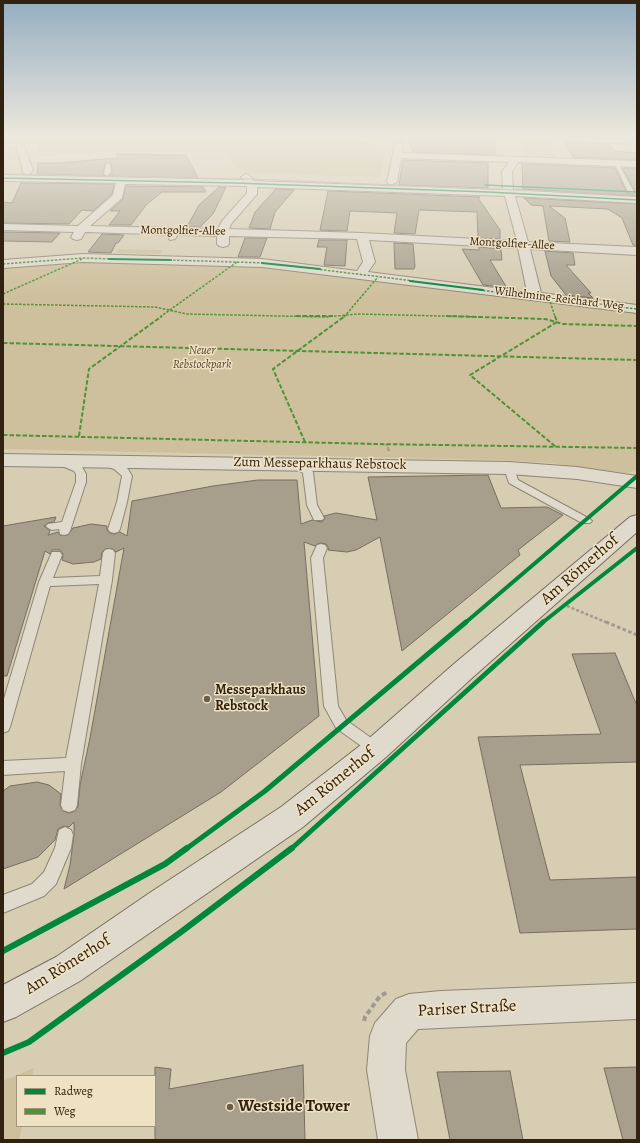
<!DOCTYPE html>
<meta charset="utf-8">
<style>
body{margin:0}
#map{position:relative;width:640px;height:1143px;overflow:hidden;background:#d7cdb3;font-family:Alegreya,serif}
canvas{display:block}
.frame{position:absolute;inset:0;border:4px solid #312110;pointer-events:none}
.legend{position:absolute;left:16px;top:1075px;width:140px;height:52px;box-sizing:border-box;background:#efe2c4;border:1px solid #a3957c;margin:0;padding:5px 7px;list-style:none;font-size:12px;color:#312110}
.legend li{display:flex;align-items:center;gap:8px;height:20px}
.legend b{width:20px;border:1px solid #a3957c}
</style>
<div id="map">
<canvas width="640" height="1143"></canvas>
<div class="frame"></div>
<ul class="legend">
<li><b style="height:5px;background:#00873e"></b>Radweg</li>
<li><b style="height:5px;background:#4e9339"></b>Weg</li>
</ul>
</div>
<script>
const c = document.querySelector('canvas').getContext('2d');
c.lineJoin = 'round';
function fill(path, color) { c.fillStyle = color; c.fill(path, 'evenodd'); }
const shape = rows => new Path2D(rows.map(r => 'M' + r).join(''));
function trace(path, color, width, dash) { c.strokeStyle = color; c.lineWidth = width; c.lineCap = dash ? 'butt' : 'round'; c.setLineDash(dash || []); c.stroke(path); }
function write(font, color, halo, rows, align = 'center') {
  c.font = font + ' Alegreya,serif'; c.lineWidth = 3; c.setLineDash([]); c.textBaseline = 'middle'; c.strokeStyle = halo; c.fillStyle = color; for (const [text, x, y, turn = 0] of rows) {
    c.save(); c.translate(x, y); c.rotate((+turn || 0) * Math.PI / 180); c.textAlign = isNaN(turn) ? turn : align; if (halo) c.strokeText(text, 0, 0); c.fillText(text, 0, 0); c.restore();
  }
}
const green = shape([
 [3,137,350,137,386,152,381,177,241,173,226,153,150,151,39,156,37,144,3,144],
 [522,139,547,140,557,159,525,157],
 [118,249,163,250,160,254,116,253],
 [92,259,247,264,637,312,637,471,626,473,550,463,497,460,3,449,3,265,50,262,78,264],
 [34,1068,32,1076,17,1076,17,1126,22,1126,19,1140,3,1140,3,1081]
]);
const building = shape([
 [410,137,495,138,495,155,413,152,409,139,410,137],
 [564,142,610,144,614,151,637,153,637,160,573,157,564,142],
 [117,154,186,155,198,178,109,176,112,172,111,164,109,162,105,164,103,174,104,176,37,174,38,163,57,163,118,158,117,154],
 [403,160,488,163,488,188,399,185,403,160],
 [522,164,615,168,627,193,633,194,635,191,622,168,637,168,637,196,523,189,522,164],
 [21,183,114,184,112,194,93,211,82,210,69,224,3,223,3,202,12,203,21,183],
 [126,186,203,187,206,192,162,192,146,205,131,225,109,225,120,211,110,211,123,199,126,186],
 [219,187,226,187,213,214,200,227,187,227,199,205,219,187],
 [276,189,294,190,275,212,270,229,249,228,255,212,276,189],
 [328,191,480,197,478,198,500,230,500,239,478,238,477,212,419,210,415,234,394,233,397,213,350,211,347,231,320,230,328,191],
 [524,198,637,204,637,246,633,245,622,218,608,209,549,206,565,218,570,242,549,241,543,206,531,205,524,198],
 [3,232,60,233,52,242,3,241,3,232],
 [102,234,124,235,118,243,116,243,111,253,88,252,102,234],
 [245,238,267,238,260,257,238,257,245,238],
 [319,240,347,240,345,266,324,265,327,247,317,247,319,240],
 [394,243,413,244,415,266,414,269,395,269,394,243],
 [479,247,501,249,502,260,490,260,507,288,483,285,462,249,479,250,479,247],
 [545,251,573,253,575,265,566,265,591,293,588,293,593,298,566,295,551,276,545,251],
 [488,475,501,508,547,507,563,515,518,550,520,555,402,651,380,537,356,550,347,552,328,550,328,547,326,544,321,543,317,544,315,546,304,542,319,716,221,792,64,889,70,865,74,835,74,822,69,827,64,826,58,829,55,840,38,857,3,869,3,791,10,786,37,782,49,785,61,794,60,805,63,811,69,813,75,811,78,806,80,785,90,738,124,548,116,552,113,549,105,549,102,552,101,559,94,562,73,564,62,560,63,554,60,550,52,550,50,554,45,551,7,676,3,676,3,526,56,517,54,522,48,523,44,526,50,531,48,535,58,532,60,535,68,535,73,528,91,524,107,526,107,530,110,533,114,534,120,532,127,536,132,501,213,486,258,480,297,480,301,524,312,520,322,522,325,518,324,516,336,513,377,520,368,477,488,475],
 [615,653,637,706,637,762,520,765,550,880,637,877,637,929,520,933,478,737,601,734,572,654,615,653],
 [303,1065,305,1140,155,1140,155,1067,171,1069,169,1089,303,1065],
 [637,1067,637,1140,623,1140,604,1068,637,1067],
 [510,1071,523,1140,450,1140,437,1072,510,1071]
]);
const pathFar4 = shape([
 [141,166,172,166],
 [141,169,139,161,170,161,174,169],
 [3,212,65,212],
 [23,212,40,200,44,191]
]);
const pathFar3 = shape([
 [386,444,389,450]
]);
const pathFar2 = shape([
 [388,449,389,451],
 [567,606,608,623]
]);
const pathFar1 = shape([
 [606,622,637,635]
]);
const path = shape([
 [364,1021,365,1017,380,996,388,992]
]);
const lane = shape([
 [614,162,618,163,634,192,633,193,628,192,614,162],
 [108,163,110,164,111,172,107,176,104,174,106,164,108,163],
 [177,229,180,231,175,239,170,240,169,239,174,231,177,229],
 [59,458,82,467,86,474,86,482,70,531,68,534,64,535,60,534,59,529,52,530,48,528,46,526,48,524,62,522,76,482,76,474,74,471,55,463,54,461,59,458],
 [104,459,122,465,128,469,132,476,127,502,120,529,118,532,114,533,110,532,108,529,117,502,122,476,114,469,100,464,99,462,100,460,104,459],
 [295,461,307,465,313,472,317,505,324,518,322,520,314,520,307,505,303,473,290,464,295,461],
 [509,465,514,468,518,480,590,519,592,521,590,523,582,523,509,483,504,468,509,465],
 [321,544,325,545,327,548,323,558,338,706,346,720,381,745,384,749,381,753,376,755,371,753,336,728,324,706,311,558,317,545,321,544],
 [109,549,113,550,115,553,112,580,81,764,77,805,75,810,69,812,63,810,61,805,65,771,3,775,3,761,66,758,99,584,50,586,10,727,8,731,3,733,3,702,39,582,52,552,60,552,62,555,53,578,100,576,103,553,105,550,109,549],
 [65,827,71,830,73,835,71,848,56,884,44,896,3,913,3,895,32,884,44,872,55,848,59,830,65,827]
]);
const street = shape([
 [392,137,400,137,403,144,402,153,637,161,637,167,518,162,512,172,513,190,637,197,637,203,515,196,528,242,637,247,637,255,530,249,541,293,637,305,637,313,262,267,83,262,3,268,3,260,83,254,262,259,357,271,363,262,357,239,229,236,229,244,227,246,223,247,219,246,217,244,217,236,85,232,81,239,77,240,73,239,71,237,74,232,3,230,3,224,78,226,113,195,116,183,3,181,3,175,244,180,241,177,246,174,249,175,254,181,503,190,502,172,509,162,401,158,397,182,392,185,389,184,387,182,395,144,392,137],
 [125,184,247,186,247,193,222,221,218,229,90,226,122,198,125,184],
 [257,187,505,196,517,241,362,233,229,229,231,224,257,194,257,187],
 [369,240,518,248,527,292,368,272,375,262,369,240],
 [531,137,589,137,637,140,637,144,535,139,531,137],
 [20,143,24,146,33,170,30,174,27,175,22,172,23,170,16,146,20,143],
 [3,454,509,462,577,467,637,476,637,488,577,479,509,474,3,466,3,454],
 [637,983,637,1019,418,1029,406,1043,405,1070,418,1140,378,1140,367,1070,370,1036,375,1023,396,999,409,994,441,991,637,983]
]);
const secondary = shape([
 [637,515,637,532,473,677,386,757,303,827,80,981,16,1017,3,1022,3,985,56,957,151,892,281,807,366,741,455,663,630,517,637,515]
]);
const tram = shape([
 [3,174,249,179,637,195]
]);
const quietFar1 = shape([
 [169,260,265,263],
 [3,264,83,258,113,259],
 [316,269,414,281],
 [479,290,637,309],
 [3,294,82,259],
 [549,298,555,317],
 [3,304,155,307,187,314,326,317,358,314,483,317],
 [160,317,237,262],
 [344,317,378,277]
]);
const quiet = shape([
 [296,316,333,316],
 [446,316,545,319,563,324,637,326],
 [555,316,557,322,470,375,556,447],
 [3,343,637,360],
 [3,435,376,444,637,448],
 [79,436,89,369,162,316],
 [305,442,273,369,345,316]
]);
const cyclewayFar4 = shape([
 [3,178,234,183,488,192,637,200],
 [485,185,637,192]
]);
const cyclewayFar3 = shape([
 [109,259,171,260],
 [262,263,320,269],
 [410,281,483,290]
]);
const cyclewayFar2 = shape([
 [465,623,637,476],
 [542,623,637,548]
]);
const cyclewayFar1 = shape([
 [186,849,265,791,466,622],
 [291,849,543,622]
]);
const cycleway = shape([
 [3,951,165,864,187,848],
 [3,1053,29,1042,181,932,292,848]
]);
const markers = [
 [207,699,4,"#6b5d49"],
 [230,1107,4,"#6b5d49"]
];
const farStreetnames = [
 ["Montgolfier-Allee",183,231,1],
 ["Montgolfier-Allee",512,244,3],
 ["Wilhelmine-Reichard-Weg",559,299,7]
];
const farParknames = [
 ["Neuer",202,351],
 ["Rebstockpark",202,365]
];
const streetNames = [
 ["Zum Messeparkhaus Rebstock",320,464,1]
];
const poiNames = [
 ["Messeparkhaus",215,691],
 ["Rebstock",215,707]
];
const nearStreetnames = [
 ["Am Römerhof",580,570,-41],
 ["Am Römerhof",335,782,-39],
 ["Am Römerhof",68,965,-32],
 ["Pariser Straße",467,1009,-3]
];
const nearPoinames = [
 ["Westside Tower",238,1107]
];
fill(green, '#cec09d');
fill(building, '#a79f8c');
trace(building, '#766e5f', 1);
trace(lane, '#8d8675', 2);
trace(street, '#8d8675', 2);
trace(secondary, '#766e5f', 2);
trace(pathFar4, '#a09a8f', 1, [1.5, 1]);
trace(pathFar3, '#a09a8f', 2, [2, 1.5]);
trace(pathFar2, '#a09a8f', 2.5, [3, 2]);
trace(pathFar1, '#a09a8f', 3, [3.5, 2.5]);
trace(path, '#a09a8f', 4, [5, 3]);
fill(lane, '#e0dacd');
fill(street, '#e0dacd');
fill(secondary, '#e0dacd');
trace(tram, '#a09a8f', 1);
trace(quietFar1, '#4e9339', 1.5, [2.5, 1.5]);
trace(quiet, '#4e9339', 2, [4.5, 2]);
trace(cyclewayFar4, '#00873e', 1.5);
trace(cyclewayFar3, '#00873e', 2);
trace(cyclewayFar2, '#00873e', 4);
trace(cyclewayFar1, '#00873e', 5);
trace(cycleway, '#00873e', 6);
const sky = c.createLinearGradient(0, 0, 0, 297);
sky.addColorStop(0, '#94aec1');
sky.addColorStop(0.46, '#ede8dd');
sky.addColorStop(1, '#ede8dd00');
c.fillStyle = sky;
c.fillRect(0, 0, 640, 297);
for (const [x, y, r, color] of markers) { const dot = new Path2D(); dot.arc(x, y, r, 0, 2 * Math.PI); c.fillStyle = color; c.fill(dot); trace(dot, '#efe2c4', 1.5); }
write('12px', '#312110', '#efe2c4', farStreetnames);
write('italic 12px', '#56462f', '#efe2c4', farParknames);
write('14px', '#312110', '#efe2c4', streetNames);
write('bold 14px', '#312110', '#efe2c4', poiNames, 'left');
write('17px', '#312110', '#efe2c4', nearStreetnames);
write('bold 17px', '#312110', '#efe2c4', nearPoinames, 'left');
</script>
